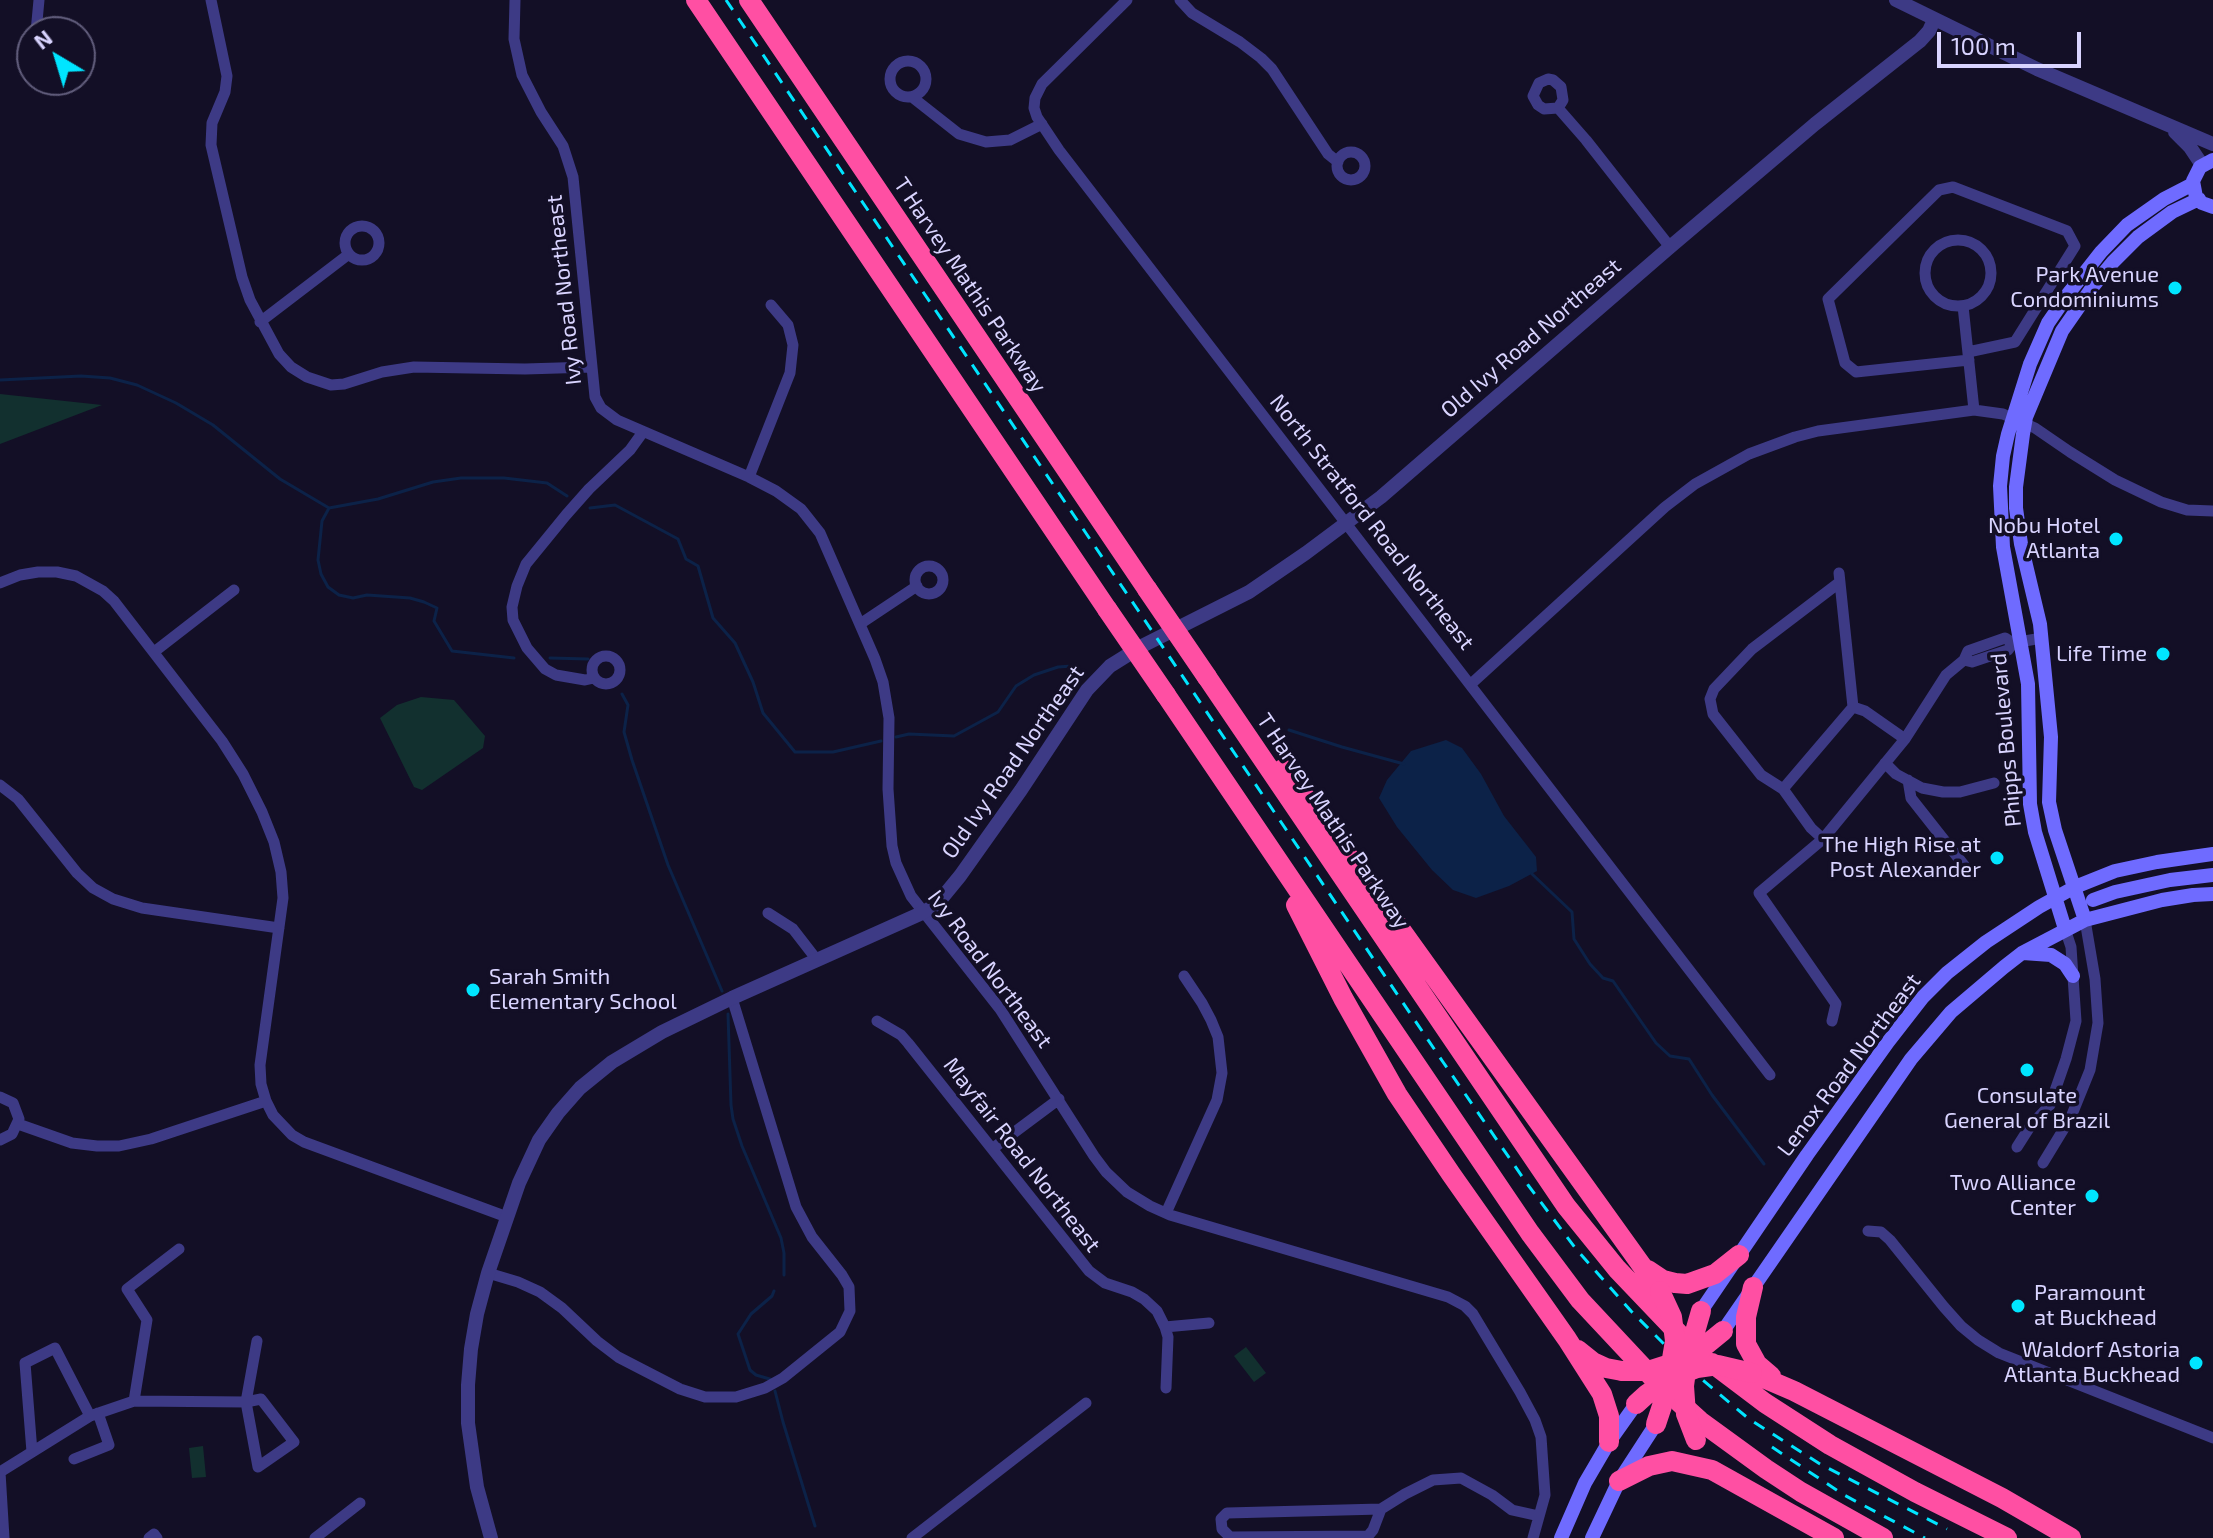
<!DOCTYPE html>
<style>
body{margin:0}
#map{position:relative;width:2213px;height:1538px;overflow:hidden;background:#130f26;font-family:"Exo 2",sans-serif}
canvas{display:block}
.north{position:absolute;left:16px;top:16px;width:80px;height:80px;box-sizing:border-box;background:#130f26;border:2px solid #625e7d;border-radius:50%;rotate:322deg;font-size:22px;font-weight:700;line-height:32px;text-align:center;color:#d9d4ff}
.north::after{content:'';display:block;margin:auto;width:28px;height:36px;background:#00e5ff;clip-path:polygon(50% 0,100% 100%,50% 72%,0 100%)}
.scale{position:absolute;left:1937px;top:32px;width:144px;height:36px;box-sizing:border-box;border:4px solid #d9d4ff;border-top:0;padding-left:10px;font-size:24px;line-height:28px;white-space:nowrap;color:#d9d4ff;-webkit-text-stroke:6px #130f26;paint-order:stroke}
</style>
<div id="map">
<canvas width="2213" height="1538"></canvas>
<div class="north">N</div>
<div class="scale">100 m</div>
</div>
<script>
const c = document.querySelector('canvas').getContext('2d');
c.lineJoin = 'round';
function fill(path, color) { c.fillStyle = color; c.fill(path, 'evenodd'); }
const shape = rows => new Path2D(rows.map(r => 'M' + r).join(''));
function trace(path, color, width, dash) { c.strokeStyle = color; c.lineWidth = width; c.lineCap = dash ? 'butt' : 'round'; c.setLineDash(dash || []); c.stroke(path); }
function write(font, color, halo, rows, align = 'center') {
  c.font = font + ' "Exo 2",sans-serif'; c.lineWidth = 7; c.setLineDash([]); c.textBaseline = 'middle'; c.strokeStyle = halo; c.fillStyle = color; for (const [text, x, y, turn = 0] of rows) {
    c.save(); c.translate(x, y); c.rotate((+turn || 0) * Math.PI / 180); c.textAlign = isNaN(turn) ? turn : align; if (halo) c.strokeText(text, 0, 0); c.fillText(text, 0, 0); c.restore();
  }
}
const green = shape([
 [0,394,102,405,0,444],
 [421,697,454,700,485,736,483,748,422,790,414,787,380,718,397,705],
 [1246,1347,1266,1373,1254,1382,1234,1356],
 [203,1446,206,1477,192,1478,189,1448]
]);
const water = shape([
 [1446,740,1462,748,1481,774,1504,816,1536,857,1537,871,1509,886,1476,898,1453,890,1432,870,1397,827,1379,798,1387,780,1411,751]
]);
const stream = shape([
 [0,380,81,376,110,378,137,385,176,403,213,425,280,479,329,508,378,499,433,482,461,478,504,478,547,483,567,496],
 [329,508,322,521,318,560,321,574,328,587,339,595,353,598,367,595,410,598,424,602,437,608,434,621,452,651,514,658],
 [590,508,615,505,678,539,686,559,698,566,713,618,735,643,753,682,763,713,795,752,833,752,881,741],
 [550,658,588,659],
 [622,694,628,705,624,732,632,760,668,865,722,991],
 [1289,730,1342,747,1404,764],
 [896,737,909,734,954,736,998,712,1016,686,1034,675,1058,667,1072,666],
 [1532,874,1572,912,1574,939,1590,964,1603,978,1613,981,1656,1043,1670,1056,1689,1059,1712,1095,1764,1164],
 [728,1014,731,1105,733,1119,742,1146,781,1238,784,1253,784,1275],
 [773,1380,756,1375,750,1370,738,1334,751,1314,772,1296,774,1291],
 [775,1391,783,1422,815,1526]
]);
const minor = shape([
 [211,0,227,76,225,92,212,123,211,145,242,277,250,300,279,354,291,367,307,377,331,385,344,384,382,372,414,367,525,369,591,367],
 [515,0,514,39,522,75,541,112,563,146,573,177,595,397,601,408,617,420,749,477,776,491,801,509,820,533,875,659,883,682,889,718,888,789,892,846,896,863,911,896,1000,1009,1094,1156,1106,1172,1127,1192,1150,1206,1170,1215,1448,1297,1465,1306,1473,1314,1520,1392,1535,1420,1541,1437,1545,1495,1533,1538],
 [1127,0,1042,84,1035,98,1034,108,1037,117,1059,150,1770,1075],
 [1180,0,1192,13,1240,42,1261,58,1272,69,1328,154,1338,162],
 [36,32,39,0],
 '890 79a18 18 0 1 1 36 0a18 18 0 1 1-36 0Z',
 [912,97,959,134,986,142,1010,140,1042,124],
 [1558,108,1544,109,1538,105,1533,96,1539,83,1548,79,1553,80,1561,87,1563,100,1558,108,1586,140,1670,247],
 '1337 166a14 14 0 1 1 28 0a14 14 0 1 1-28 0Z',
 '345 243a17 17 0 1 1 34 0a17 17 0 1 1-34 0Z',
 '1925 273a33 33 0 1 1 66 0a33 33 0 1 1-66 0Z',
 [1963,306,1974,410],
 [260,322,349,254],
 [1968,352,2015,342,2075,246,2067,231,1953,187,1939,190,1828,299,1845,363,1856,372,1969,360],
 [749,477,790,373,793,345,788,325,771,305],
 '915 580a14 14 0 1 1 28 0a14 14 0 1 1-28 0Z',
 [0,583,20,575,38,572,57,572,76,576,103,591,114,601,222,741,243,774,262,812,274,842,281,872,283,898,260,1065,261,1084,266,1101,273,1115,292,1135,304,1142,507,1217],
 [860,624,917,586],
 [154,652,234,590],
 '592 670a14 14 0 1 1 28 0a14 14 0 1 1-28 0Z',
 [1964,660,1972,662,2008,650,2013,643,2042,638],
 [594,678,585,680,556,675,545,669,527,648,513,620,512,607,517,586,526,564,566,515,589,489,630,450,643,432],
 [1471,684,1665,507,1695,484,1749,454,1795,437,1818,431,1974,410,2003,414,2035,428,2070,452,2115,480,2161,502,2187,510,2213,511],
 [1853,707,1865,711,1905,739],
 [1885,763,1896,774,1922,788,1943,792,1960,792,1994,783],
 [1908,780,1911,798,1967,869],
 [0,785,18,799,77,873,93,888,113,899,142,908,279,928],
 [1783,789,1853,707,1839,573],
 [1823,839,1811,828,1783,789,1761,775,1713,714,1710,699,1714,689,1752,649,1840,582],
 [768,913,793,929,817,960],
 [877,1021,901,1035,908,1043,1089,1271,1105,1283,1132,1292,1144,1299,1157,1311,1165,1327,1168,1337,1166,1388],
 [1832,1021,1836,1004,1759,893,1823,839,1905,739,1946,675,1964,660,1968,651,2005,638,2013,643],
 [0,1097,13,1103,19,1119,12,1134,0,1140],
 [18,1124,72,1143,97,1146,119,1146,151,1139,266,1101],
 [2017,1147,2031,1125,2050,1105,2066,1059,2076,1021,2071,947,2065,929],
 [992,1149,1059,1099],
 [2043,1163,2071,1117,2090,1070,2098,1023,2095,979,2085,920],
 [1166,1213,1217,1100,1222,1073,1218,1037,1211,1020,1202,1003,1184,976],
 [1868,1231,1881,1232,1890,1240,1944,1307,1961,1326,1978,1340,1999,1353,2213,1438],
 [488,1273,518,1282,540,1292,562,1308,597,1341,618,1357,680,1389,705,1397,736,1397,765,1388,783,1378,840,1332,850,1311,849,1287,842,1275,812,1237,796,1207,732,998],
 [1165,1327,1209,1323],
 [134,1401,147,1320,127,1289,179,1249],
 [32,1452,25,1363,55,1348,90,1416],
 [74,1459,109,1445,98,1413],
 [0,1472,90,1416,134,1401,246,1402,261,1399,294,1442,258,1467,246,1402,257,1341],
 [0,1472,4,1538],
 [1381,1509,1373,1530,1368,1536,1230,1537,1222,1529,1221,1519,1227,1513,1381,1509,1405,1494,1433,1480,1461,1478,1492,1495,1512,1510,1539,1516],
 [149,1538,154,1534,157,1538],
 [315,1538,360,1503],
 [912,1538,1086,1403]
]);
const tertiary = shape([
 [1896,0,2037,69,2213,144],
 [2175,132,2190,147,2202,165],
 [491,1538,477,1487,468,1423,468,1385,471,1349,477,1314,488,1273,519,1183,539,1140,558,1113,580,1088,612,1062,662,1032,732,998,922,913,937,904,960,876,1021,790,1087,690,1110,666,1142,646,1249,592,1306,553,1381,497,1670,247,1815,124,1920,41,1929,31,1934,20]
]);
const secondary = shape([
 [2213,160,2200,167,2193,181,2196,197,2202,203,2213,207],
 [2093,900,2115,892,2170,880,2213,875],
 [2085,920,2055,830,2049,802,2051,737,2040,624,2021,544,2016,508,2016,487,2023,434,2026,417,2062,331,2094,285,2113,262,2138,237,2172,212,2199,199],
 [2065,929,2035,832,2030,804,2028,684,2003,547,2000,486,2003,456,2008,434,2030,364,2048,323,2068,294,2101,252,2127,225,2164,199,2193,184],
 [2023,953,2051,955,2065,964,2073,976],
 [1701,1311,1807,1155,1888,1042,1923,997,1947,973,1986,942,2039,907,2075,887,2115,871,2157,862,2213,854],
 [1723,1331,1911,1059,1951,1012,2004,967,2022,953,2085,920,2162,900,2193,895,2213,894],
 [1561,1538,1585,1483,1609,1442,1636,1404],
 [1592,1538,1619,1481,1656,1424]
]);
const motorway = shape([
 [696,0,1107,609],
 [749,0,1147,589],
 [1207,677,1566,1206,1617,1269,1679,1334],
 [1166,695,1530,1233,1580,1300,1653,1378],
 [1283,769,1315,810,1660,1291],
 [1296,905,1343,998,1397,1094,1451,1174,1567,1339,1602,1394,1609,1416,1609,1442],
 [1648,1270,1663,1280,1675,1283,1687,1284,1715,1274,1739,1255],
 [1753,1287,1746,1317,1746,1344,1757,1364,1771,1376],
 [1578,1350,1593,1362,1606,1368,1622,1371],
 [1712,1363,1765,1403,1830,1445,1915,1492,2007,1538],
 [1752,1373,1794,1391,2002,1498,2071,1538],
 [1679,1402,1700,1421,1766,1469,1801,1492,1883,1538],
 [1619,1481,1649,1466,1672,1461,1712,1470,1834,1538]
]);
const rail = shape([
 [726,0,1443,1062,1528,1185,1576,1249,1631,1311,1686,1366,1749,1419,1820,1464,1947,1529],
 [1772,1447,1844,1495,1925,1538]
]);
const motorwayBridge = shape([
 [1147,589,1207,677],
 [1107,609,1166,695],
 [1622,1371,1648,1371,1673,1363,1701,1349,1723,1331],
 [1636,1404,1647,1394,1669,1379,1697,1368,1718,1365,1752,1373],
 [1656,1424,1666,1394,1675,1341,1672,1317,1660,1291],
 [1696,1440,1686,1414,1684,1386,1688,1356,1701,1311]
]);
const markers = [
 [2175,288,8,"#00e5ff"],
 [2116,539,8,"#00e5ff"],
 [2163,654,8,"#00e5ff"],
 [1997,858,8,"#00e5ff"],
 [473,990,8,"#00e5ff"],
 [2027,1070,8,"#00e5ff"],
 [2092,1196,8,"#00e5ff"],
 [2018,1306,8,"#00e5ff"],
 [2196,1363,8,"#00e5ff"]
];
const poiNames = [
 ["Park Avenue",2159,275],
 ["Condominiums",2159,300],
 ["Nobu Hotel",2100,526],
 ["Atlanta",2100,551],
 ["Life Time",2147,654],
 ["The High Rise at",1981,845],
 ["Post Alexander",1981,870],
 ["Sarah Smith",489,977,"left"],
 ["Elementary School",489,1002,"left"],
 ["Consulate",2027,1096,"center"],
 ["General of Brazil",2027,1121,"center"],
 ["Two Alliance",2076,1183],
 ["Center",2076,1208],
 ["Paramount",2034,1293,"left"],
 ["at Buckhead",2034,1318,"left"],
 ["Waldorf Astoria",2180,1350],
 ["Atlanta Buckhead",2180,1375]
];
const streetNames = [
 ["T Harvey Mathis Parkway",970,285,56],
 ["Ivy Road Northeast",564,290,-96],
 ["Old Ivy Road Northeast",1531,338,-41],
 ["North Stratford Road Northeast",1372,522,52],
 ["Phipps Boulevard",2006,740,-95],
 ["Old Ivy Road Northeast",1013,762,-55],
 ["T Harvey Mathis Parkway",1333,821,56],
 ["Ivy Road Northeast",990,969,53],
 ["Lenox Road Northeast",1849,1065,-53],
 ["Mayfair Road Northeast",1022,1155,52]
];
fill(green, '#12302f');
fill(water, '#0c2248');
trace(stream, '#0c2248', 3);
trace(minor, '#3d3a85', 11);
trace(tertiary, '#3d3a85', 14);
trace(secondary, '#6f6bff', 14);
trace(motorway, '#ff4fa3', 20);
trace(rail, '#00e5ff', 3, [12, 10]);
trace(motorwayBridge, '#ff4fa3', 20);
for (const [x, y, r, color] of markers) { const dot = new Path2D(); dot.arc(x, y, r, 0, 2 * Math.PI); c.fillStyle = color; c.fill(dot); trace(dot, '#130f26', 3); }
write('22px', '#d9d4ff', '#130f26', poiNames, 'right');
write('22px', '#d9d4ff', '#130f26', streetNames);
</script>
